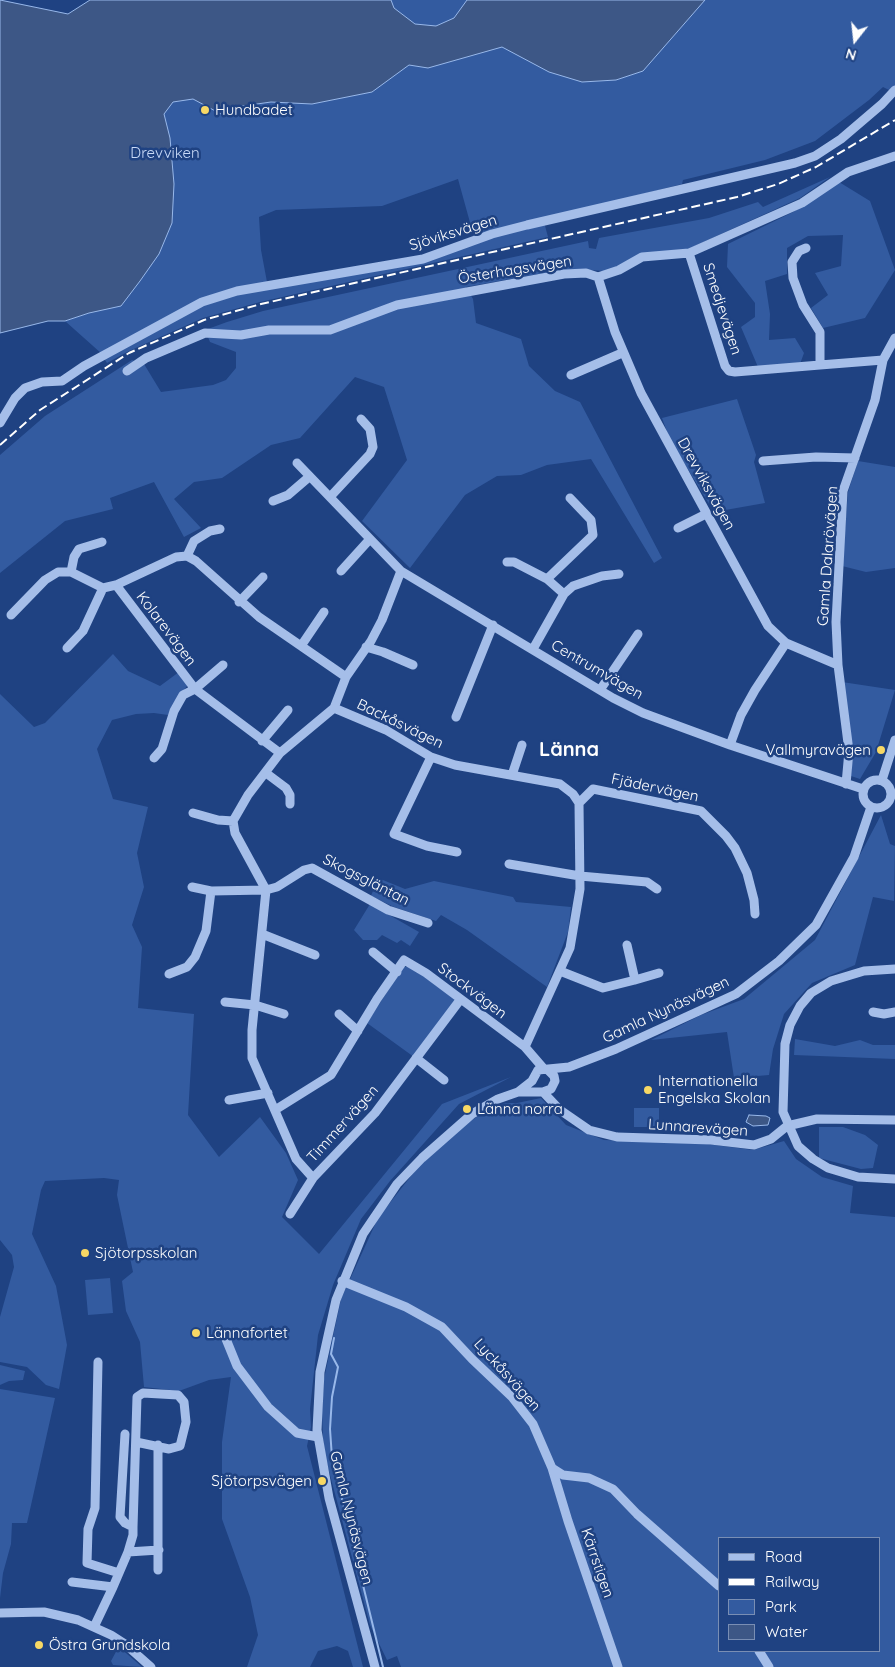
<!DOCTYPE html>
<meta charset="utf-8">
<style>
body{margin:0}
#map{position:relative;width:895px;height:1667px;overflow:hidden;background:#1f4282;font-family:Quicksand,sans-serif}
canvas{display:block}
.legend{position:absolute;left:718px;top:1537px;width:162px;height:115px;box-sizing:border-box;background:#1f4282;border:1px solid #798eb4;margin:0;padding:6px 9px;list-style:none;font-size:15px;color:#fff}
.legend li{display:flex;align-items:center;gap:10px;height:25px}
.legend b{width:25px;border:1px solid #798eb4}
.north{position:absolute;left:830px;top:15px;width:50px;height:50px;-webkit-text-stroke:4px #1f4282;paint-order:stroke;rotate:196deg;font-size:14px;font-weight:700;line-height:20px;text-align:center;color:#fff}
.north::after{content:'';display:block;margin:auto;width:18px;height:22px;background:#fff;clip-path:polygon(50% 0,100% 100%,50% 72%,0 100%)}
</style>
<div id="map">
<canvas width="895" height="1667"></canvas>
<ul class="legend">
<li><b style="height:6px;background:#a5bee9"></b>Road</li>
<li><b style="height:6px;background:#fff"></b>Railway</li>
<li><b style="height:14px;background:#335ba0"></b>Park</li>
<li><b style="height:14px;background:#3d5786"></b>Water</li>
</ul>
<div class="north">N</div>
</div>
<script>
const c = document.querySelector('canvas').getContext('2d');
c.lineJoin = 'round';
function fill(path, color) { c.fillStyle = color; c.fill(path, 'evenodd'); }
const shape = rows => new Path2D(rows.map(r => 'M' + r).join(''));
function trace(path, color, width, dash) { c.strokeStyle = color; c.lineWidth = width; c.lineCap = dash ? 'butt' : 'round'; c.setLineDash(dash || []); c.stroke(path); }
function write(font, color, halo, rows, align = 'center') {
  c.font = font + ' Quicksand,sans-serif'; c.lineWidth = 5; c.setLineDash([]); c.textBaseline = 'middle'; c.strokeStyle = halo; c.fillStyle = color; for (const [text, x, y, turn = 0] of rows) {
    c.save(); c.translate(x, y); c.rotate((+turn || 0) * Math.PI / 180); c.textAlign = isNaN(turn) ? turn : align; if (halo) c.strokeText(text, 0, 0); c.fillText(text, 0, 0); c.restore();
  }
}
const green = shape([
 [225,0,895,0,895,86,891,91,883,87,869,100,815,141,765,160,683,180,682,184,474,237,458,179,382,206,276,210,259,217,261,250,267,282,236,288,102,354,65,321,89,313,0,110],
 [830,177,800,198,686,250,604,271,577,269,560,270,466,287,473,299,476,323,521,339,529,366,555,391,580,402,662,558,654,563,591,459,547,465,521,475,497,476,465,495,410,568,362,521,407,460,384,387,355,377,300,438,271,445,222,478,194,482,174,499,201,528,184,537,154,482,110,498,113,509,65,521,0,573,0,455,45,416,132,360,144,364,161,392,213,385,226,380,236,368,236,352,210,342,205,330,227,322,263,311,588,241,589,248,596,249,599,238,709,218,758,202,763,207],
 [839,182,870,201,895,270,865,318,823,328,811,308,828,295,815,273,841,266,843,235,808,236,787,248,787,274,765,281,770,314,769,340,795,338,804,353,800,364,758,367,741,327,755,317,755,303,727,267,728,244,793,212],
 [544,222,548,237,260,302,203,318,129,351,107,363,103,357,202,304,238,293,423,260,475,241],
 [737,399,756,455,754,462,765,503,714,512,670,440,662,418],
 [858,461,895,467,895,568,866,572,842,566,848,492],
 [113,654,128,671,160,686,179,672,188,685,177,698,168,715,154,713,136,714,112,720,97,749,113,799,148,807,137,853,144,887,132,925,142,947,138,1008,194,1014,188,1115,219,1157,260,1117,286,1153,298,1180,282,1217,319,1254,442,1104,511,1077,459,1104,390,1181,361,1219,333,1285,318,1335,310,1409,311,1427,307,1446,363,1667,353,1667,348,1651,337,1646,318,1651,310,1667,247,1667,258,1635,250,1597,222,1519,222,1442,231,1377,209,1380,179,1391,144,1387,140,1342,126,1311,122,1281,133,1272,117,1195,119,1180,104,1178,45,1181,41,1190,32,1234,56,1286,67,1345,59,1389,46,1385,27,1367,0,1362,0,1317,14,1267,12,1255,0,1240,0,694,34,727,45,723],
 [842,682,895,690,876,752,860,779,851,776,853,752],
 [881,815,890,844,895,846,894,901,873,897,855,965,812,983,784,1014,773,1049,769,1075,734,1078,727,1032,651,1040,701,1015,744,999,815,940],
 [378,878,405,889,434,881,513,897,516,902,571,907,568,932,547,987,467,930,441,915,436,921,394,907,371,896],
 [370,904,419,932,410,946,401,940,397,943,382,935,377,940,363,940,354,930],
 [403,967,415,967,458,1000,414,1057,367,1023],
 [795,1039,835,1046,860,1040,873,1045,895,1045,895,1059,794,1055],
 [541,1098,566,1125,604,1140,707,1144,753,1150,784,1141,796,1159,822,1177,853,1186,850,1213,895,1217,895,1667,401,1667,397,1656,387,1660,370,1625,326,1460,323,1439,322,1412,324,1379,341,1299,378,1218,422,1162,467,1123,488,1110,505,1103,517,1103],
 [719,1538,879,1538,879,1651,719,1651],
 [634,1108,659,1108,659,1127,634,1127],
 [819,1127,843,1127,865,1135,878,1145,873,1168,861,1169,819,1158],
 [110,1278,113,1313,88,1315,85,1280],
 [0,1365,25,1371,23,1380,9,1381,0,1385,0,1389],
 [0,1389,55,1398,27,1523,12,1523,11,1544,3,1573,0,1598],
 [118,1648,126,1653,142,1667,113,1665,111,1661]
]);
const water = shape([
 [0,0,68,14,90,0,391,0,394,8,415,24,436,26,454,18,467,0,705,0,643,71,616,80,582,82,549,72,502,47,428,68,409,65,372,92,312,104,271,102,236,107,229,112,221,114,193,99,173,102,164,114,170,138,174,184,172,223,159,254,140,281,121,306,89,313,65,321,48,321,0,333,0,0],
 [749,1115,766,1116,770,1118,768,1125,753,1126,746,1122,749,1115]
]);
const stream = shape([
 [334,1338,331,1354,338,1367,332,1397,330,1429,332,1458,383,1667]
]);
const minor = shape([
 [689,253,725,366,729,371,735,372,820,365,820,332,803,305,793,278,792,262,799,251,806,248],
 [598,277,615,332,641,393,768,626,786,643,838,665],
 [820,365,883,360],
 [127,371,146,358,205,333,241,335,269,330,330,330,397,305,564,274,586,273,598,277,619,270,642,257,689,253,802,203,848,172,895,156],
 [571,375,622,353],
 [0,423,15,398,25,388,42,382,62,381,84,366,202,302,237,291,423,259,492,234,527,225,795,163,815,156,841,139,882,104,895,90],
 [763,461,816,457,855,458],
 [297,463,401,571,613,698,643,713,730,745,863,789],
 [330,497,370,454,373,447,370,429,361,419],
 [273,501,288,495,309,477],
 [678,528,706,514],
 [187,556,194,541,210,531,220,529],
 [507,562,514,562,547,579,593,535,591,520,570,498],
 [341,571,370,539],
 [71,572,74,557,79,549,102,542],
 [547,579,564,594,573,586,602,576,619,574],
 [116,585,195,689,280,753],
 [239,602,263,577],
 [11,615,45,580,58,572,71,572,103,588,116,585,176,557,187,556,196,561,259,617,346,677],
 [301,646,324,612],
 [366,647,383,652,413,665],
 [67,648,83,631,103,588],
 [533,649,564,594],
 [600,690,638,634],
 [334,708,386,730,431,757,455,765,560,784,573,794,579,803,580,889,570,948,525,1047],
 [456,717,493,625],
 [262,741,288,710],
 [730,745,741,715,755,690,786,643],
 [431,757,394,834,427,846,457,852],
 [154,758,162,749,174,711,183,695,195,689,223,665],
 [266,773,286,788,290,795,290,804],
 [512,775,522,745],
 '863 794a14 14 0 1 1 28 0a14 14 0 1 1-28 0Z',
 [882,780,895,740],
 [846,784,849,751,838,665,836,622,843,491,875,400,883,360,895,338],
 [579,803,593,789,701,811,726,836,735,848,747,873,754,900,755,914],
 [193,813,218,820,233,821],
 [509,864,580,876,647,882,657,889],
 [211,891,266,890,277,887,304,870,312,868,388,910,428,923],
 [262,934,315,955],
 [373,952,397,972],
 [895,969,864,971,831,981,811,993,800,1006,790,1025,785,1044,783,1112,798,1146,813,1159,828,1168,858,1177,895,1179],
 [560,971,603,988,635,980,627,945],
 [169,974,187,967,195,957,206,931,211,891,192,887],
 [635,980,659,973],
 [225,1002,255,1005,284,1014],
 [873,1012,884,1014,895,1012],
 [339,1014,358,1031],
 [416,1058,444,1080],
 [518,1092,532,1081,538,1070,569,1067,616,1049,736,994,779,961,816,925,854,857,871,807],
 [543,1092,560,1110,589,1130,617,1137,711,1140,754,1145,771,1139,787,1126,817,1119,895,1120],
 [229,1100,268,1093],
 [275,1110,331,1075,377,999,404,960,426,973,525,1047,544,1069],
 [313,1178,296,1159,252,1058,252,1030,266,890,235,833,233,821,248,795,280,753,334,708,346,677,371,641,382,620,401,571],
 [290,1214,313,1178,375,1113,460,1000],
 [342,1281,406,1307,442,1327,472,1359,512,1397,533,1424,552,1468,568,1521,618,1667],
 [226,1339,237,1366,268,1407,297,1433,318,1437],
 [98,1362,95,1508,88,1529,87,1563,119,1573],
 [552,1468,563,1475,589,1478,613,1489,637,1514,719,1586],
 [133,1527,137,1397,143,1393,178,1395,184,1402,186,1422,180,1446,169,1449,136,1442],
 [128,1552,159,1550],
 [158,1570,158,1445],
 [72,1582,113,1587,94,1627],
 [113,1587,128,1552,133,1535,133,1527,125,1523,120,1517,125,1434],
 [0,1613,44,1612,78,1620,111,1635,125,1644,151,1667],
 [759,1651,769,1667],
 [375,1667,329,1498,317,1430,320,1372,336,1300,363,1234,397,1184,422,1158,472,1114,498,1099,518,1092,543,1092,551,1089,555,1081,554,1076,548,1070]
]);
const rail = shape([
 [0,445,40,410,129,353,204,320,261,304,737,197,778,184,816,167,895,120]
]);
const markers = [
 [205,110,5,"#f7d865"],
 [881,750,5,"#f7d865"],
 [648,1090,5,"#f7d865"],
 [467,1109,5,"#f7d865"],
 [85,1253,5,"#f7d865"],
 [196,1333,5,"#f7d865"],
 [322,1481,5,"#f7d865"],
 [39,1645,5,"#f7d865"]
];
const poiNames = [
 ["Hundbadet",215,110],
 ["Vallmyravägen",871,750,"right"],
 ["Internationella",658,1081],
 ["Engelska Skolan",658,1098],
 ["Länna norra",477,1109],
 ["Sjötorpsskolan",95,1253],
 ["Lännafortet",206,1333],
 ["Sjötorpsvägen",312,1481,"right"],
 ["Östra Grundskola",49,1645]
];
const parkNames = [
 ["Drevviken",165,153]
];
const streetNames = [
 ["Sjöviksvägen",453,233,-17],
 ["Österhagsvägen",515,270,-9],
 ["Smedjevägen",722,309,72],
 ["Drevviksvägen",706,484,61],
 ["Gamla Dalarövägen",828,556,-86],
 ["Kolarevägen",166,629,53],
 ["Centrumvägen",597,670,30],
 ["Backåsvägen",400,724,26],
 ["Fjädervägen",655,788,12],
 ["Skogsgläntan",366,880,27],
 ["Stockvägen",472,991,37],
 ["Gamla Nynäsvägen",666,1010,-25],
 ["Timmervägen",343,1124,-48],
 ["Lunnarevägen",698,1128,4],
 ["Lyckåsvägen",507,1375,48],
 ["Gamla Nynäsvägen",351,1518,76],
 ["Kärrstigen",597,1563,71]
];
const districtNames = [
 ["Länna",569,750]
];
fill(green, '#335ba0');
fill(water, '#3d5786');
trace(water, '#98b8ea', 1);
trace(stream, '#98b8ea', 2);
trace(minor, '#a5bee9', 9);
trace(rail, '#fff', 2, [9, 4]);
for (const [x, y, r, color] of markers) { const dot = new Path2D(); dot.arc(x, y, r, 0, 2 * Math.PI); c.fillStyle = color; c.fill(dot); trace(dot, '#1f4282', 2); }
write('15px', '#fff', '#1f4282', poiNames, 'left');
write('15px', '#c9daf7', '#1f4282', parkNames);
write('15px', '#fff', '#1f4282', streetNames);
write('bold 20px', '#fff', '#1f4282', districtNames);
</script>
